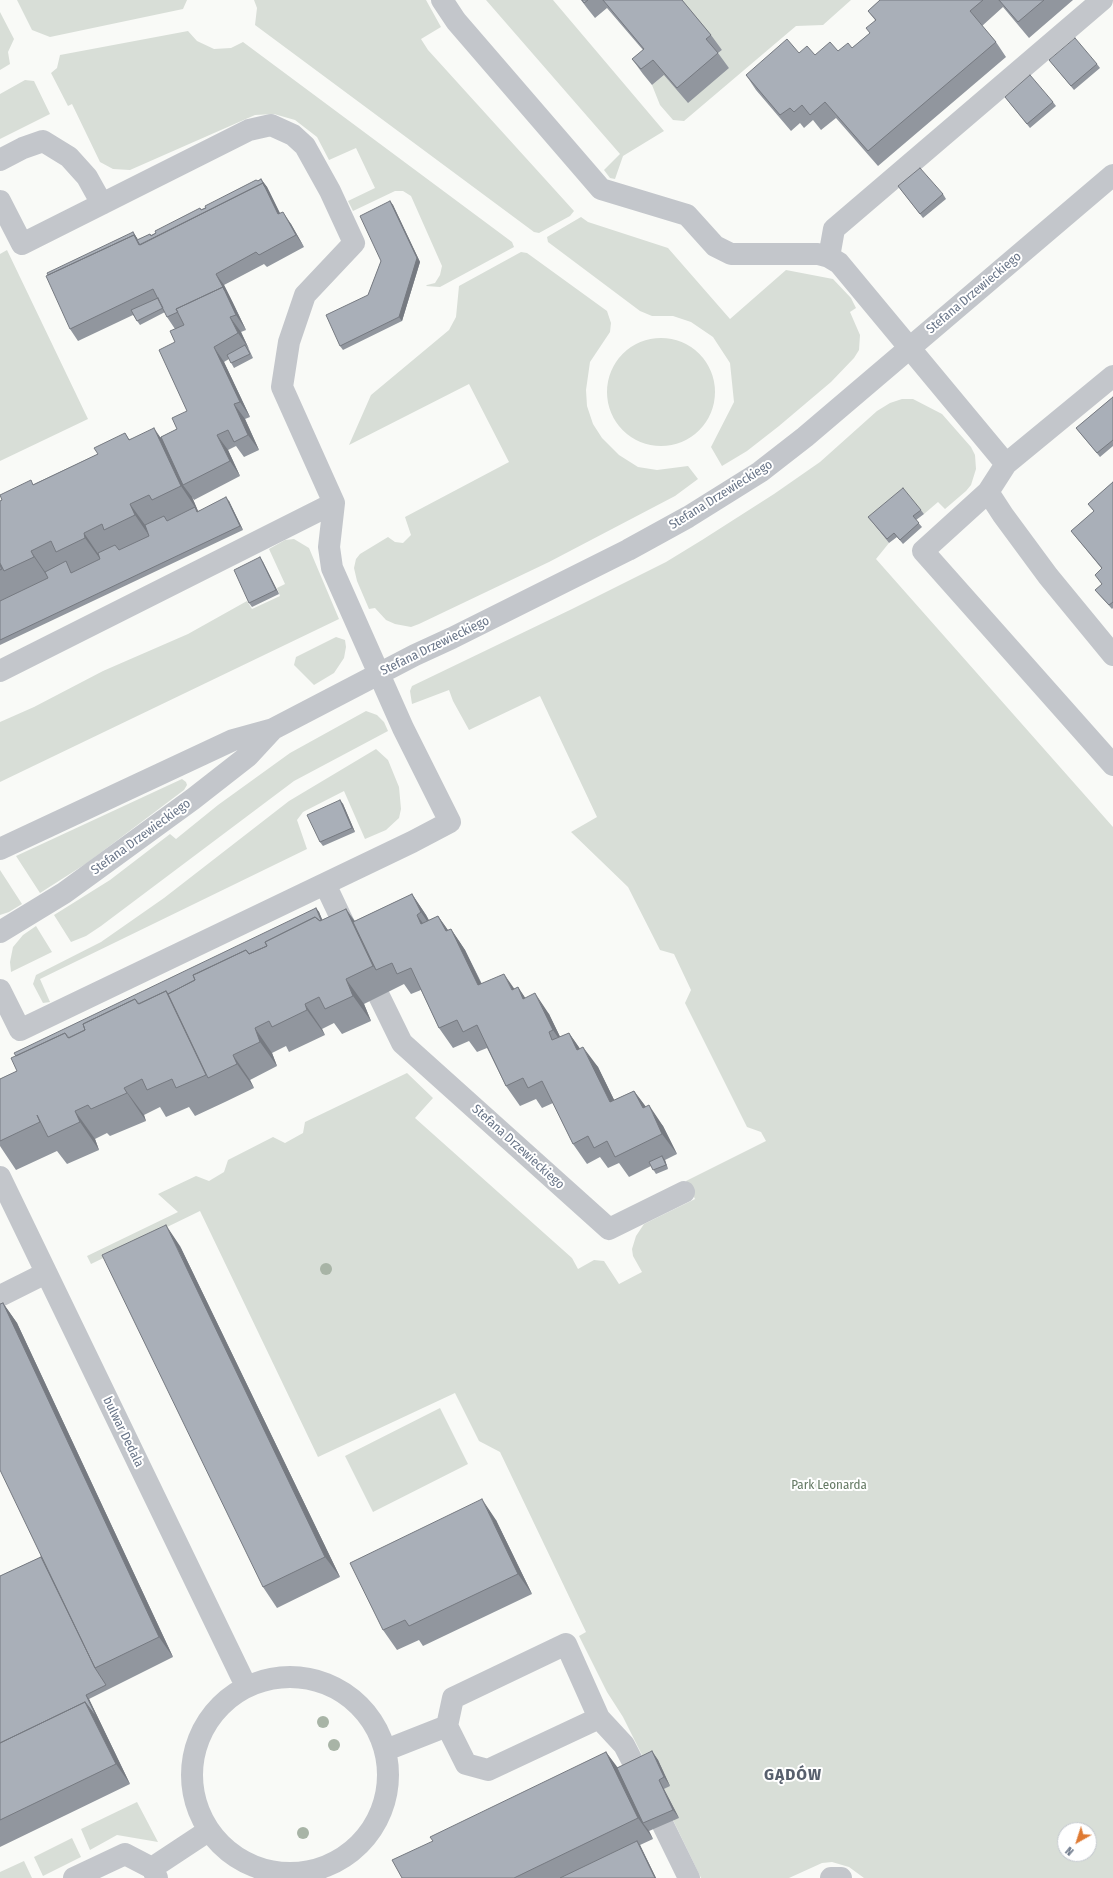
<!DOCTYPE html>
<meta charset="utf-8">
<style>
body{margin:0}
#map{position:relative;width:1113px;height:1878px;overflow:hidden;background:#f9faf7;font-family:"Fira Sans Condensed",sans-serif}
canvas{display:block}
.north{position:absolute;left:1057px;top:1822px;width:40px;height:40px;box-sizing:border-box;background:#fff;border:1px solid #c3c8cf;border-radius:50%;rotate:219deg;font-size:11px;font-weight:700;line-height:16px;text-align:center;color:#697588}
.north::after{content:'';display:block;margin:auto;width:14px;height:18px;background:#df7a32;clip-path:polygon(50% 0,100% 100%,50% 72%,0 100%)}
</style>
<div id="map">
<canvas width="1113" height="1878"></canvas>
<div class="north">N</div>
</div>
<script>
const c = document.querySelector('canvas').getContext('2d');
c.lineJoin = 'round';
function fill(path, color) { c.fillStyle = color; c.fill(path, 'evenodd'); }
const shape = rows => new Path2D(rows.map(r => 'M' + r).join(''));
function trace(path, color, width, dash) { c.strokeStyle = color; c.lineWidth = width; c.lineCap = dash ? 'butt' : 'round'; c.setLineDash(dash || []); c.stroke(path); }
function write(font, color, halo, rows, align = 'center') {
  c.font = font + ' "Fira Sans Condensed",sans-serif'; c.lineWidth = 4; c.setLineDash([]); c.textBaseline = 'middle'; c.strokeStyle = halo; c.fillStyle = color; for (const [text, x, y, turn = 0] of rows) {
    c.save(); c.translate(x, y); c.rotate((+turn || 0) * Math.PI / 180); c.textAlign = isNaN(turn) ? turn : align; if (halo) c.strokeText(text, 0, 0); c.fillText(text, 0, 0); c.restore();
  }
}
const green = shape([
 [17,0,187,0,183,9,50,37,32,30],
 [254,0,426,0,441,27,421,39,428,50,574,211,570,216,539,233,534,232,255,25,257,8],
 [486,0,553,0,664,131,623,156,615,179,610,178,604,170,620,154],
 [671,0,851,0,823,25,796,26,684,121,673,120,660,105,652,85,664,75,729,68,717,54,722,50],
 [0,12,14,39,8,52,10,64,0,70],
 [188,31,197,41,214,49,231,48,243,42,512,242,514,247,440,287,426,286,427,285,435,283,440,275,442,266,411,196,403,191,395,191,353,211,348,201,375,188,356,148,329,160,317,137,295,120,274,114,255,115,130,170,113,169,100,162,72,104,68,106,51,73,57,68,60,55],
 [25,80,34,81,50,114,0,139,0,94],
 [581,217,588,222,668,248,730,319,786,270,833,279,851,298,856,308,850,312,860,335,859,350,854,358,831,382,779,426,747,451,722,466,711,447,734,402,730,363,713,337,691,322,673,316,652,316,640,311,548,242,547,237],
 [7,250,88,419,0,461,0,254],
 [521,252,527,253,607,311,611,323,610,332,590,362,586,390,587,406,593,424,602,438,619,455,638,467,657,470,688,466,698,479,675,496,549,562,419,624,411,627,395,624,386,620,375,608,369,609,357,581,354,568,356,559,360,554,388,537,395,542,403,543,411,535,405,517,509,462,469,384,349,445,371,395,449,330,456,317,459,286],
 '607 392a54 54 0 1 1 108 0a54 54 0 1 1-108 0Z',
 [902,399,913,399,942,414,971,447,975,455,976,469,971,485,966,491,945,509,938,502,924,514,906,492,871,521,889,543,876,559,1113,827,1113,1878,864,1878,849,1867,832,1862,822,1863,789,1878,701,1878,673,1820,678,1818,664,1789,669,1786,647,1765,623,1717,607,1692,579,1636,586,1632,500,1452,479,1441,455,1393,318,1457,200,1211,91,1264,87,1256,178,1212,158,1194,196,1176,209,1181,224,1172,228,1160,273,1137,285,1143,303,1133,305,1122,407,1073,433,1098,415,1118,572,1258,578,1269,594,1260,604,1261,619,1284,642,1272,633,1256,632,1249,636,1236,644,1224,695,1199,686,1181,766,1141,761,1132,747,1127,685,1003,691,990,674,954,660,950,628,887,571,832,597,817,540,696,469,730,453,701,449,690,412,704,410,691,412,686,572,609,666,562,702,540,774,494,820,462,877,411,890,403],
 [1065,1830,1089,1830,1089,1854,1065,1854],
 [294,539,309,548,339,619,0,782,0,722,34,707,103,671,188,634,247,601,252,609,280,596,277,588,285,584,269,549,285,540],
 [336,637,345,640,346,647,344,658,334,673,314,685,294,665,296,657],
 [366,711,377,715,384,722,388,731,294,781,101,926,86,936,71,942,54,915,110,880,170,834,176,839,218,805,290,753],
 [376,749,388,760,399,787,401,809,399,818,386,830,365,839,344,791,303,812,297,820,307,849,40,979,50,1002,43,1003,33,984,36,975,101,942,164,898,289,801],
 [182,779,186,782,187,785,184,790,87,863,40,893,16,856],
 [0,870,22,904,9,912,0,915],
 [36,926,52,952,11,972,10,962,13,947,23,935],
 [440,1408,468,1464,373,1512,345,1456],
 [137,1802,158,1842,117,1835,90,1850,81,1829],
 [72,1838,81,1857,43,1876,34,1857],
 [24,1861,32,1878,0,1878,0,1872]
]);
const minor = shape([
 [442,0,456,21,601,189,687,215,715,246,731,254,818,254,829,257,839,263,1006,464],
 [0,160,23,148,43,141,69,157,87,177,102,204],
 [0,201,22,244,249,130,271,125,293,135,305,146,330,191,354,243,305,295,289,342,282,387,334,503,329,547,332,568,403,728,450,822,412,842,20,1030,0,990],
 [829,257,834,229,1102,0],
 [1113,376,1006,464,988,492,923,551,1113,765],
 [988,492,1003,515,1048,576,1113,655],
 [0,671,334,503],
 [0,849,233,740,273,729,415,655,452,638,628,550,688,517,760,472,805,437,1113,175],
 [325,884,351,939],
 [0,932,64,893,193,799,248,756,273,729],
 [379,996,402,1043,609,1229,684,1192],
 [0,1177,246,1686],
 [0,1296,46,1273],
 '192 1775a98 98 0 1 1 196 0a98 98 0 1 1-196 0Z',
 [447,1726,466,1764,488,1770,599,1718],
 [386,1750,447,1726,453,1698,566,1644,599,1718,624,1745,637,1770],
 [663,1825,689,1878],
 [74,1878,125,1854,152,1868],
 [157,1878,152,1868,208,1831],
 [831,1878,841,1878]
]);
const trees = [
 [326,1269],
 [323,1722],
 [334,1745],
 [303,1833]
];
const wall = shape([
 [581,0,682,0,711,35,722,50,718,53,729,68,688,103,664,75,652,85,643,74,632,59,643,50,607,8,595,18,587,8],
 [880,0,1073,0,1029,38,1003,7,982,26,996,42,1006,57,878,166,836,118,821,130,813,120,804,128,800,123,791,131,756,90,746,75,799,53,815,55,838,51,852,48,870,33,875,20,868,11],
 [1049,60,1097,64,1100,68,1074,90],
 [1005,97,1053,102,1056,106,1030,128],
 [261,179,267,187,280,213,291,224,304,247,267,267,264,264,224,285,233,303,246,330,241,332,253,358,234,368,229,359,224,362,250,417,245,419,259,450,244,457,236,446,228,450,240,476,194,500,192,497,198,511,229,501,243,530,0,645,0,501,34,484,98,454,125,433,129,439,161,437,177,429,187,411,175,342,175,329,167,317,165,312,140,325,133,315,78,341,70,329,133,232,138,240,150,234,151,235],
 [898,186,943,194,946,199,923,218],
 [390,201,393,205,420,262,402,321,343,350,340,346,368,295,381,261],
 [1113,397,1113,446,1100,457,1076,428],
 [1113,482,1113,608,1112,609,1095,590,1102,584,1095,575,1102,569,1071,531,1094,511,1088,504],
 [921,510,924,514,916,520,922,527,903,544,897,537,889,543,868,517],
 [260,557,263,562,279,594,252,607,249,603],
 [340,800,343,804,355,832,323,846,320,842],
 [412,894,426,915,429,920,438,916,448,930,451,929,465,950,482,984,514,989,518,987,525,998,549,1014,560,1037,569,1033,580,1049,598,1067,614,1100,634,1091,646,1107,663,1126,677,1154,665,1160,668,1169,656,1174,651,1166,629,1177,619,1163,608,1168,600,1157,587,1164,573,1144,553,1103,542,1108,536,1099,520,1106,506,1086,487,1048,477,1052,469,1041,453,1048,439,1028,421,990,411,994,404,984,364,1004,371,1021,342,1034,334,1023,322,1029,325,1035,289,1052,286,1046,272,1053,277,1066,250,1080,254,1088,225,1102,195,1116,189,1107,166,1117,160,1107,144,1115,146,1121,110,1136,107,1133,95,1139,99,1150,67,1164,57,1151,16,1170,0,1146,0,1079,17,1071,316,908,319,912,322,920,346,909,355,921],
 [180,1246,340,1577,277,1608,263,1587],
 [3,1303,17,1323,173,1657,89,1699,130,1784,0,1847,0,1576,41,1557],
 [496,1520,532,1594,423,1646,419,1640,397,1650,383,1630],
 [652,1751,658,1760,670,1786,664,1789,679,1818,649,1831,653,1839,640,1845,656,1878,402,1878,433,1841,606,1752,617,1768]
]);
const shadedWall = shape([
 [261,179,267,187,271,195,285,224,277,212],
 [390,201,393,205,420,262,402,321,399,317],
 [283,212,291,224,304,247,296,235],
 [216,274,224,285,233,303,246,330,236,315],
 [230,317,241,332,249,349,238,333],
 [214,347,224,362,250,417,240,402],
 [234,404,245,419,259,450,248,435],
 [154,428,171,453,183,485,192,497,198,511,197,512,195,507,181,486],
 [217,435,228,450,240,476,230,461],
 [226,497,229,501,243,530,240,526],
 [130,504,148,529,152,540,135,515],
 [84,533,101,558,103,563,85,538],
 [31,551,48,576,51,582,34,557],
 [260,557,263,562,279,594,276,590],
 [340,800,343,804,355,832,352,828],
 [412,894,426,915,435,933,421,912],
 [316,908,319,912,332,942,329,938],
 [346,909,363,934,376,970,373,966],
 [417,915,431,935,421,924],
 [438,916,452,936,446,931],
 [451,929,465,950,492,1006,478,985],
 [504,974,518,994,512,990],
 [346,979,364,1004,371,1021,353,996],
 [518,987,532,1008,523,999],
 [535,993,549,1014,567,1051,553,1030],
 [305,1004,322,1029,325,1035,307,1010],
 [255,1028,272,1053,277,1066,260,1042],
 [569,1033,583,1053,577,1050],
 [583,1047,598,1067,625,1122,610,1102],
 [233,1055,250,1080,254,1088,237,1064],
 [124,1088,144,1115,146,1121,127,1093],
 [634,1091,649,1111,643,1108],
 [649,1105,663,1126,677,1154,662,1134],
 [75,1111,95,1139,99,1150,80,1122],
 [662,1156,665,1160,668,1169,666,1165],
 [166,1225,180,1246,340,1577,325,1557],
 [3,1303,17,1323,173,1657,159,1637],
 [482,1499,496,1520,532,1594,518,1574],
 [86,1695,89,1699,130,1784,116,1764,85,1702],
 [652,1751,658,1760,670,1786,664,1777],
 [606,1752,621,1772,643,1823,649,1831,653,1839,638,1818],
 [659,1780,664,1789,679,1818,673,1810],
 [637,1841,640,1845,656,1878,655,1878]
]);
const building = shape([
 [582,0,588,0,584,3,582,0],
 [603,0,682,0,711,35,706,39,718,53,677,88,653,60,641,69,632,59,644,49,603,0],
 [880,0,983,0,970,11,996,42,868,151,825,102,810,115,802,105,794,112,790,108,780,115,746,75,787,39,799,53,807,46,815,55,830,42,838,51,848,43,852,48,870,33,866,28,876,20,868,11,880,0],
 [999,0,1044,0,1018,22,999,0],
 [1075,38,1097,64,1071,86,1049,60,1075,38],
 [1030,75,1053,102,1027,124,1005,97,1030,75],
 [920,168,943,194,920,214,898,186,920,168],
 [261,179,265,187,263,183,140,245,137,240,150,234,151,236,156,233,155,231,200,208,201,210,206,208,205,206,256,180,258,181,261,179],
 [263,183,277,212,278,214,283,212,296,235,259,255,256,252,216,274,225,291,223,287,176,309,178,312,167,317,153,289,70,329,46,276,134,235,139,245,263,183],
 [390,201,417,258,399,317,340,346,326,315,368,295,381,261,360,216,390,201],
 [133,232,137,239,134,235,48,275,47,273,133,232],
 [223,287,236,315,230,317,238,333,214,347,240,402,234,404,248,435,234,442,228,430,217,435,230,461,183,485,161,437,177,429,172,418,187,411,159,350,175,342,170,331,184,325,176,309,223,287],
 [158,298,163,308,137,321,131,310,158,298],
 [245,345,250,354,231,363,227,355,245,345],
 [1113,397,1113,440,1097,453,1076,428,1113,397],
 [154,428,181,486,152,500,149,495,130,504,135,515,104,530,102,524,84,533,85,538,56,552,51,541,31,551,34,557,4,571,0,563,0,501,2,500,0,495,31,480,33,485,98,454,94,448,125,433,129,440,154,428],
 [1113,482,1113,602,1109,605,1095,590,1102,584,1095,575,1102,568,1071,531,1094,511,1088,504,1113,482],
 [903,488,921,510,913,516,919,523,900,540,894,533,887,539,868,517,903,488],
 [226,497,240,526,0,640,0,601,48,578,45,572,66,561,71,573,100,559,98,553,115,545,119,550,149,536,145,525,164,516,167,521,195,507,197,512,226,497],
 [260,557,276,590,249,603,234,570,260,557],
 [0,565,2,569,0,570,0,565],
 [340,800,352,828,320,842,307,815,340,800],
 [412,894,421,912,417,915,421,924,438,916,446,931,451,929,478,985,504,974,512,990,518,987,523,999,535,993,553,1030,549,1032,552,1040,569,1033,577,1050,583,1047,610,1102,634,1091,643,1108,649,1105,662,1134,615,1157,607,1141,594,1148,588,1136,573,1144,542,1081,528,1088,523,1078,506,1086,477,1025,463,1032,457,1020,439,1028,411,968,397,974,392,963,376,970,353,922,412,894],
 [316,908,321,920,320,921,315,917,265,942,267,946,249,954,246,950,193,975,195,980,168,994,166,991,139,1004,135,999,83,1024,85,1030,69,1038,65,1033,16,1056,14,1053,316,908],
 [346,909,373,966,346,979,353,996,325,1009,319,997,305,1004,307,1010,272,1027,269,1021,255,1028,260,1042,233,1055,237,1064,208,1078,168,994,195,980,193,975,198,973,246,950,249,954,267,946,265,942,315,917,320,921,346,909],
 [166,991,206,1075,176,1088,172,1079,147,1090,142,1079,124,1088,127,1093,91,1109,88,1105,75,1111,80,1122,48,1137,37,1115,40,1122,0,1141,0,1079,17,1071,11,1058,65,1033,68,1038,85,1030,83,1024,135,999,138,1004,166,991],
 [662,1156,666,1165,653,1170,649,1162,662,1156],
 [166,1225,325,1557,263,1587,102,1255,166,1225],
 [3,1303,159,1637,95,1668,0,1470,0,1304,3,1303],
 [482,1499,518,1574,409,1626,405,1620,383,1630,350,1563,482,1499],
 [41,1557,95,1668,106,1685,86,1695,97,1718,85,1702,0,1743,0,1576,41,1557],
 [85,1702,116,1764,0,1820,0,1743,85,1702],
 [652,1751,664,1777,659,1780,673,1810,643,1823,617,1768,652,1751],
 [606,1752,638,1818,514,1878,402,1878,392,1860,433,1841,430,1837,606,1752],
 [637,1841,655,1878,560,1878,637,1841]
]);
const streetNames = [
 ["Stefana Drzewieckiego",974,293,-40],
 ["Stefana Drzewieckiego",721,495,-32],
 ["Stefana Drzewieckiego",435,646,-26],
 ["Stefana Drzewieckiego",141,837,-36],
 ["Stefana Drzewieckiego",518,1147,42],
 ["bulwar Dedala",123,1432,64]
];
const parkNames = [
 ["Park Leonarda",829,1485]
];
const districtNames = [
 ["GĄDÓW",793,1775]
];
fill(green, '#d8ded7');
trace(minor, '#c3c6cb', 22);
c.fillStyle = '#a8b4a6';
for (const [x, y] of trees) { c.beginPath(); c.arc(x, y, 6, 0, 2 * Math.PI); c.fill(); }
fill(wall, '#91969e');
fill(shadedWall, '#767a81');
fill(building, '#a9afb8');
trace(building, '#767a81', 1);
write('13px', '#697588', '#fff', streetNames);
write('13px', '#657a64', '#fff', parkNames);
c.letterSpacing = '1px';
write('bold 17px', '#575f6d', '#fff', districtNames);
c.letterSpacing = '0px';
</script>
